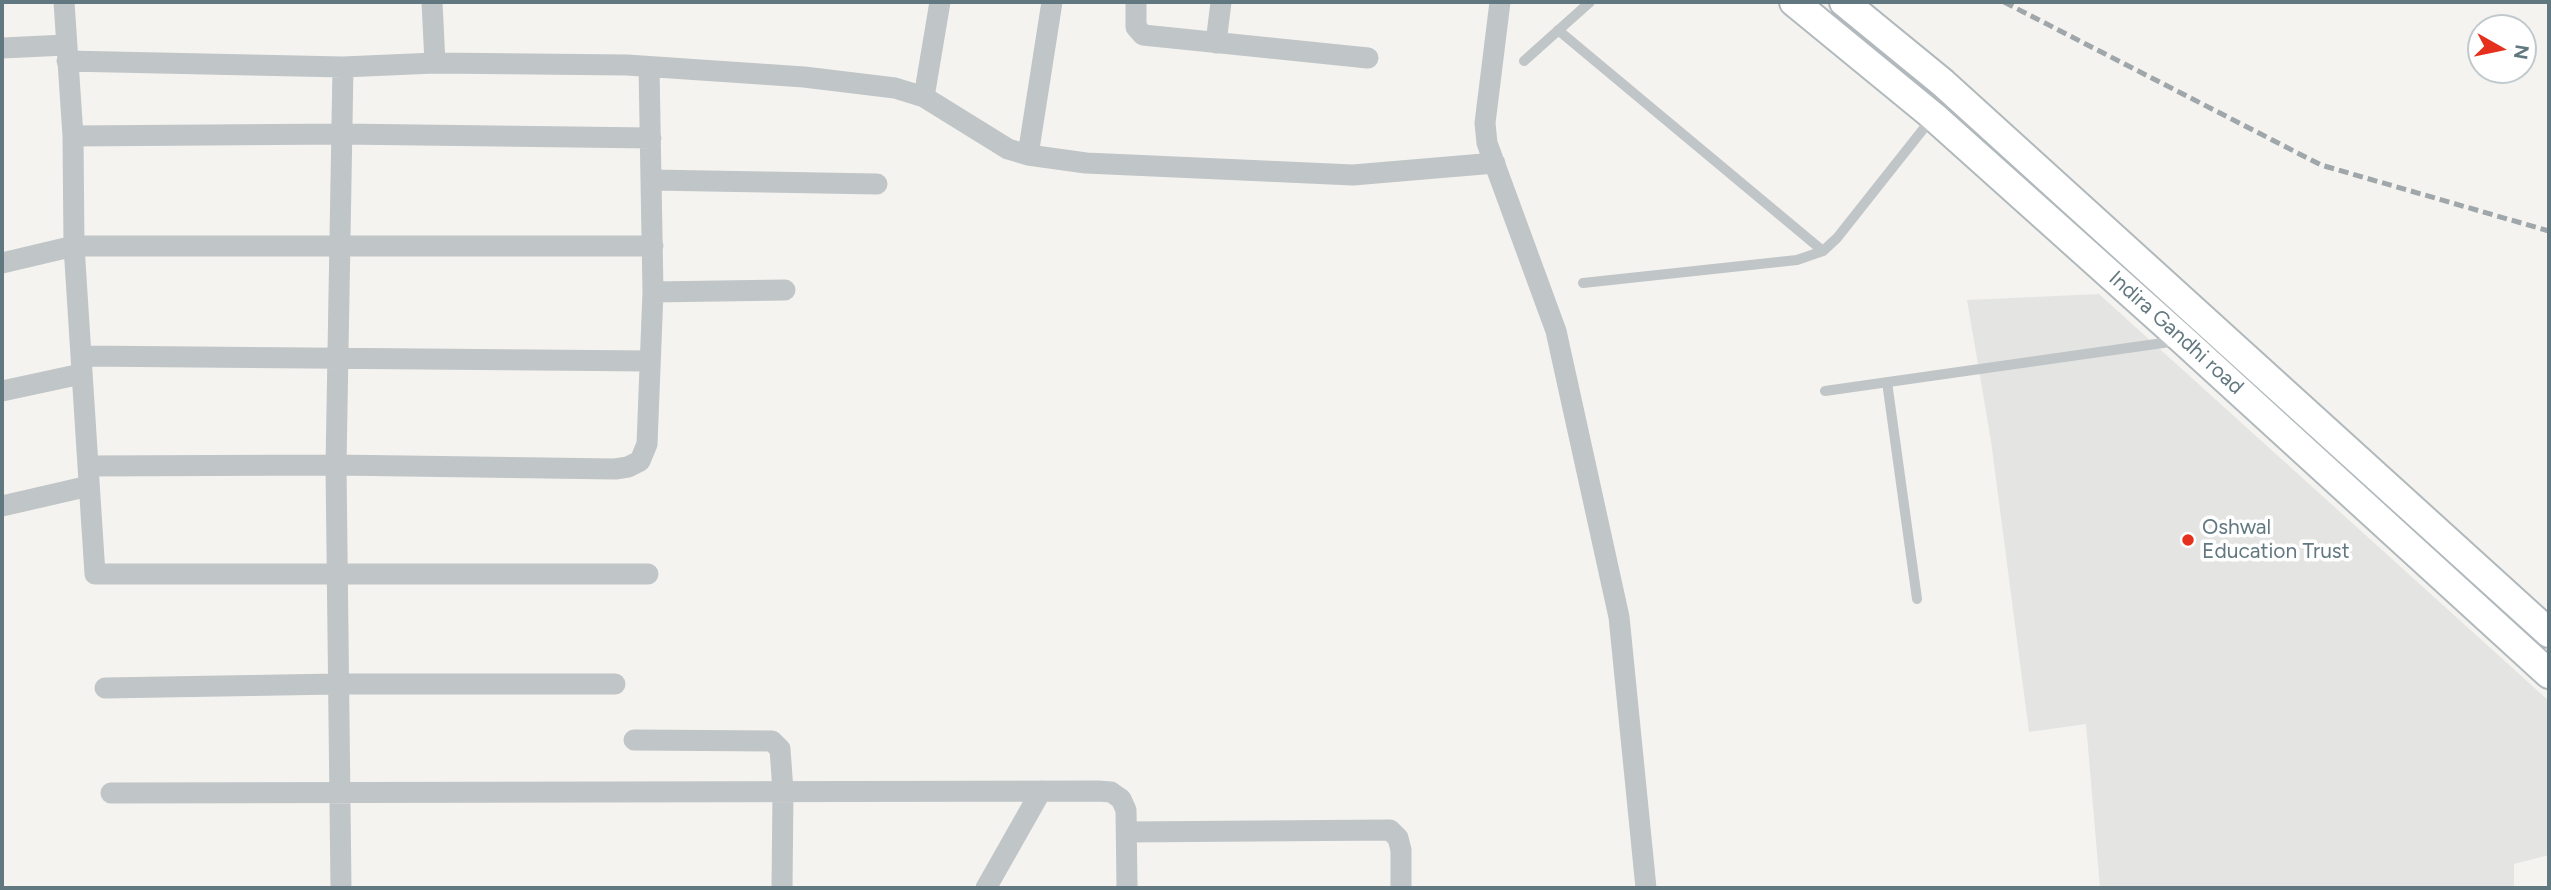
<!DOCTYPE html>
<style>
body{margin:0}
#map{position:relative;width:2551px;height:890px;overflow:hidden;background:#f4f3ef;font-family:Figtree,sans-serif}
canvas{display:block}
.frame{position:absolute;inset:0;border:4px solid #627881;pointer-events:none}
.north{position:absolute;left:2467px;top:14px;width:70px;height:70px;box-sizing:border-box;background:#fff;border:2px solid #c0c9cd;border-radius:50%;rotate:99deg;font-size:19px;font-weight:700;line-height:28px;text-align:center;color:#627881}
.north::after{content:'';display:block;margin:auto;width:24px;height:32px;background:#e5301e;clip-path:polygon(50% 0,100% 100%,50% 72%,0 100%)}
</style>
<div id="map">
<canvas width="2551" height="890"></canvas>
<div class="frame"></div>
<div class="north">N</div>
</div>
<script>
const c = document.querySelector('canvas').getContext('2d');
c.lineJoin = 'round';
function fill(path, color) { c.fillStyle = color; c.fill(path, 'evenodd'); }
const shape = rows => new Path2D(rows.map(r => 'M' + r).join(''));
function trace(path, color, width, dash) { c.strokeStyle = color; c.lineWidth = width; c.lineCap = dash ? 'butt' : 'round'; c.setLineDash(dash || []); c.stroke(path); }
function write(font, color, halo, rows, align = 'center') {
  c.font = font + ' Figtree,sans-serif'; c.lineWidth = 7; c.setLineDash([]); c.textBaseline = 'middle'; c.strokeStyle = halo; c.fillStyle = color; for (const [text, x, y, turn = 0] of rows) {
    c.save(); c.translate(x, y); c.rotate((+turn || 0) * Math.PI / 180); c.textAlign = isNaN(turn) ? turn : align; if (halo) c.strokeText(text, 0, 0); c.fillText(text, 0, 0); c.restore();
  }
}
const built = shape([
 [2099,294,2549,701,2549,855,2514,864,2514,888,2100,888,2086,724,2029,732,1991,441,1967,300]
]);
const service = shape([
 [1558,30,1823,251],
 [1524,61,1590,2],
 [1583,283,1797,260,1823,251,1837,238,1932,118],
 [1887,382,1917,599],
 [1825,391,2177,341]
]);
const minor = shape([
 [64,2,73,136,74,246,88,466,336,465,341,888],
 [1136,2,1136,27,1143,35,1368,58],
 [1500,2,1485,123,1487,143,1556,331,1619,617,1646,888],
 [1216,43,1221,2],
 [2,48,66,45],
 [67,61,343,67,336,465,615,469,628,467,640,461,647,444,653,292,649,67],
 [435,63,627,65,804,77,895,88,924,97,1008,149,1028,155,1086,163,1353,175,1495,163],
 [343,67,435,63,432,2],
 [924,97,940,2],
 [73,136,341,134,651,138],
 [1028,155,1052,2],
 [652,180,877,184],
 [2,263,74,246,653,246],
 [653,292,785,290],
 [81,356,650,361],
 [2,391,81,374],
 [88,466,95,574,648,574],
 [2,506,89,486],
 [105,688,339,684,615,684],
 [634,740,772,741,780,749,783,791,782,888],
 [111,793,1098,791,1111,792,1121,799,1126,810,1127,888],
 [1127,832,1390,830,1398,838,1401,850,1401,888],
 [986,888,1041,791]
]);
const secondary = shape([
 [1794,2,1933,116,2183,340,2549,674],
 [1844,2,1943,83,2549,633]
]);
const rail = shape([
 [2004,2,2321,165,2549,231]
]);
const markers = [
 [2188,540,7,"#e5301e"]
];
const streetNames = [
 ["Indira Gandhi road",2176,333,42]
];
const poiNames = [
 ["Oshwal",2202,528],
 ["Education Trust",2202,552]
];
fill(built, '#e4e5e3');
trace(secondary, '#b2b9bc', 32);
trace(service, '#c0c5c7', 10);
trace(minor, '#c0c5c7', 21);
trace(secondary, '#fff', 28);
trace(rail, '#9fa7ab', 5, [10, 5]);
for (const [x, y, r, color] of markers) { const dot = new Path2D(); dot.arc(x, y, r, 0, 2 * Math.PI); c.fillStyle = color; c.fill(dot); trace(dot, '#fff', 2.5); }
write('21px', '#627881', '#fff', streetNames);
write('21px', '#627881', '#fff', poiNames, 'left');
</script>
